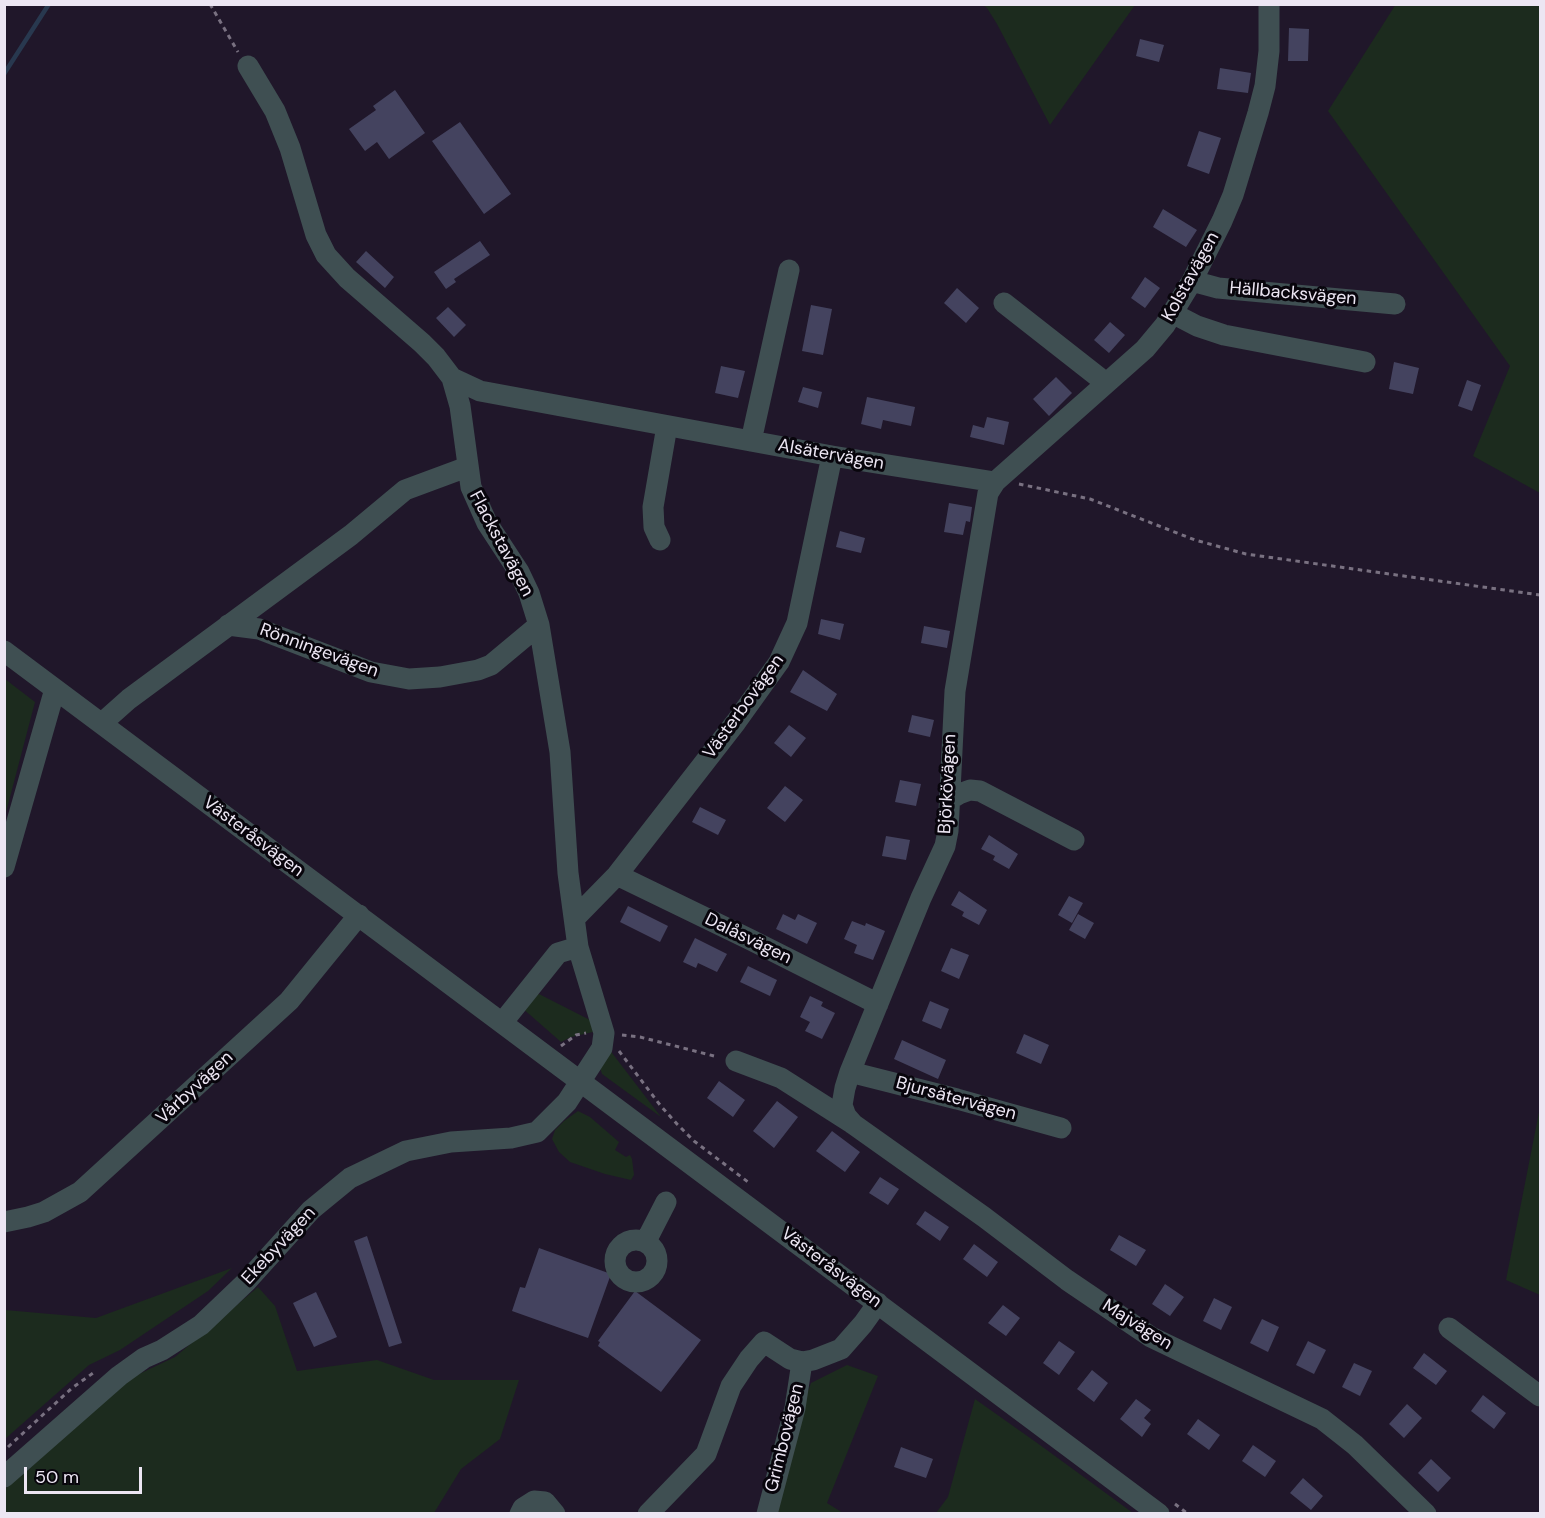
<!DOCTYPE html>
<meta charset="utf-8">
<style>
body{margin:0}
#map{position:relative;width:1545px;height:1518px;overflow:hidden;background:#20172a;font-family:"DM Sans",sans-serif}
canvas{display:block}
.frame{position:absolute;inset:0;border:6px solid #ece6f3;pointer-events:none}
.scale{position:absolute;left:24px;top:1467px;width:118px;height:27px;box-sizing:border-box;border:3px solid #ece6f3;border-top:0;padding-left:8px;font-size:18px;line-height:21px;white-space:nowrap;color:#ece6f3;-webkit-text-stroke:4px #08050c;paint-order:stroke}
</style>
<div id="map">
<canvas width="1545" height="1518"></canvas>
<div class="frame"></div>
<div class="scale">50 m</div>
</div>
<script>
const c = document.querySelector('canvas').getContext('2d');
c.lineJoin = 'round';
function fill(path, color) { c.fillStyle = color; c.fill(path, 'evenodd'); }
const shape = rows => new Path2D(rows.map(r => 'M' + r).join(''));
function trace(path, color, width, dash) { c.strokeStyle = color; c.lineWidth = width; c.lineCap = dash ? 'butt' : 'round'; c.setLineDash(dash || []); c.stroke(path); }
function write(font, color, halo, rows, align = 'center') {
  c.font = font + ' "DM Sans",sans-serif'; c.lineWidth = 6; c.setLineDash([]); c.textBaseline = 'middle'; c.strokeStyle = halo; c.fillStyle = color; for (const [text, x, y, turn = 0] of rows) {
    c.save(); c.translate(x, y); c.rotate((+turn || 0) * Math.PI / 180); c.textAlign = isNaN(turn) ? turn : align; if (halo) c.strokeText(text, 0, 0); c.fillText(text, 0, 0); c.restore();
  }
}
const green = shape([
 [1396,4,1540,5,1540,493,1473,456,1510,366,1328,111],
 [983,5,1135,5,1050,125,997,24,987,8],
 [5,679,35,702,5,816],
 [539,994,592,1021,593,1032,571,1037,561,1042,521,1007,522,1001],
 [609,1049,661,1117,602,1074,600,1068],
 [1540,1107,1540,1295,1506,1280],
 [578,1111,590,1117,619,1142,615,1150,626,1157,630,1155,632,1159,634,1175,631,1180,605,1174,570,1162,559,1152,552,1139,555,1130,564,1121],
 [232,1268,208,1291,120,1350,89,1365,5,1439,5,1310,96,1318],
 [258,1287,275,1306,297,1371,377,1360,434,1380,519,1380,500,1439,461,1469,434,1513,5,1514,5,1489,76,1419,120,1383,175,1357],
 [847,1365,878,1376,827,1503,843,1513,770,1514,795,1426,811,1383],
 [975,1399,1040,1445,1133,1513,936,1513,948,1497]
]);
const stream = shape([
 [4,74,49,4]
]);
const building = shape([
 [1289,28,1309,29,1308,61,1288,61],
 [1140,39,1164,45,1159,62,1136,56],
 [1220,68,1251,73,1248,93,1217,89],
 [395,90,425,133,389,159,377,142,365,151,349,129,376,110,373,106],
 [460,122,511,194,484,214,432,141],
 [1199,131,1221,138,1209,174,1187,166],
 [1163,209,1197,230,1186,247,1153,227],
 [480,241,490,255,454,279,456,282,446,289,434,272],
 [366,251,394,277,385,288,356,262],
 [1145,277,1160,288,1145,308,1131,298],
 [957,288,979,308,966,323,944,303],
 [811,305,832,309,823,355,802,351],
 [448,307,466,325,454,337,436,318],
 [1110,322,1125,335,1109,353,1094,340],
 [1394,362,1419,368,1413,394,1389,389],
 [721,366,745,371,738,398,715,393],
 [1056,377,1072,393,1049,416,1033,399],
 [1467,380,1481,385,1472,411,1458,406],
 [803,387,822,392,818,408,798,402],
 [867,397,915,407,911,426,883,420,881,429,861,424],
 [987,417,1009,422,1004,445,970,437,973,425,984,428],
 [949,503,972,507,970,522,966,521,963,535,944,532],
 [840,531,865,538,861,553,836,547],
 [821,619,844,624,840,640,818,634],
 [924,626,950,631,947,648,921,643],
 [803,670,837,694,827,711,790,692],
 [912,715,934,720,930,737,908,732],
 [789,725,806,738,791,757,774,743],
 [900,780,921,784,916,806,895,802],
 [785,786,803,800,785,822,767,808],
 [700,807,726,820,718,835,692,822],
 [989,835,1018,854,1009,869,993,860,995,856,981,849],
 [886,836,910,840,906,860,882,856],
 [959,891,987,910,979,925,962,916,964,912,951,905],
 [1069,896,1083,903,1072,923,1058,915],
 [628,906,668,926,660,942,620,922],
 [783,914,795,920,798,914,817,923,807,944,776,929],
 [1078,914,1094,923,1085,939,1069,930],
 [852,921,865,926,866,923,885,931,873,960,854,953,857,945,844,939],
 [695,938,727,954,717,972,698,963,696,968,683,962],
 [951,948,969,955,959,979,941,971],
 [748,966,777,980,770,996,740,982],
 [810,996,823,1002,821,1006,835,1013,822,1039,805,1031,810,1022,800,1017],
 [930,1001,949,1009,941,1029,922,1021],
 [1024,1034,1049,1045,1041,1064,1016,1053],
 [902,1040,946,1060,938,1079,894,1059],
 [719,1081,745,1100,733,1117,707,1098],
 [777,1101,798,1117,774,1148,753,1131],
 [832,1131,860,1152,845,1172,816,1151],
 [880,1177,899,1189,888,1205,869,1193],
 [925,1211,949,1227,940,1241,916,1224],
 [1119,1235,1146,1250,1136,1266,1110,1250],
 [367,1236,402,1343,389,1347,354,1241],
 [974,1244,998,1262,987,1277,963,1259],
 [539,1248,611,1274,588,1338,512,1311,520,1287,525,1288],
 [1165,1284,1184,1297,1170,1316,1152,1304],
 [635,1291,701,1340,661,1392,598,1346,600,1342,598,1341],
 [316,1292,337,1337,314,1347,293,1303],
 [1214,1298,1232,1307,1221,1330,1203,1321],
 [1003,1305,1020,1318,1006,1336,988,1323],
 [1262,1319,1279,1327,1268,1352,1250,1343],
 [1059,1341,1075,1352,1059,1375,1043,1363],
 [1308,1341,1326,1350,1314,1374,1296,1365],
 [1424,1353,1447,1371,1436,1385,1413,1368],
 [1354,1363,1372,1371,1360,1396,1342,1387],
 [1092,1370,1108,1383,1094,1402,1077,1389],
 [1483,1395,1506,1413,1494,1429,1471,1411],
 [1136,1399,1151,1410,1144,1418,1151,1424,1142,1437,1120,1419],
 [1407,1404,1422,1418,1404,1438,1389,1424],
 [1198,1419,1220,1435,1209,1450,1187,1434],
 [1253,1445,1276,1461,1265,1477,1242,1461],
 [901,1447,933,1459,926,1478,894,1467],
 [1431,1459,1451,1478,1438,1492,1418,1473],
 [1303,1478,1323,1496,1311,1510,1290,1493]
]);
const path = shape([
 [210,4,238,52],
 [1019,484,1090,499,1195,540,1246,554,1540,595],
 [622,1035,640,1037,718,1057],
 [561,1046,576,1035,586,1033],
 [619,1051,660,1105,677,1124,694,1141,748,1182],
 [8,1447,72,1388,96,1371],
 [1175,1504,1188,1514]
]);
const minor = shape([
 [1269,4,1269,51,1265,86,1258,113,1233,195,1222,221,1192,281,1165,325,1145,349,995,482,988,493,955,691,948,831,945,846,921,898,850,1072,845,1088,842,1105,846,1116,853,1124,984,1217,1067,1280,1151,1337,1322,1419,1355,1445,1426,1514],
 [1192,281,1218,288,1395,304],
 [1004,303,1106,383],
 [1172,313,1197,326,1224,335,1365,362],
 [452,378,480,391,832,456,995,482],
 [751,441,789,270],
 [660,540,654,527,653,507,667,426],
 [228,625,259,629,371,672,409,679,440,677,478,670,491,665,539,625],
 [4,651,1159,1514],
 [102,723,129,699,351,535,405,490,467,467],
 [949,800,959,794,970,790,980,791,1074,840],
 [4,867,55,689],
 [617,875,751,940,878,1004],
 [575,918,617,875,736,722,779,662,797,623,832,456],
 [502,1023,558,953,578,947],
 [736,1061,781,1078,850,1122],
 [850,1072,957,1099,1061,1128],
 [4,1222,28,1217,44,1212,80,1192,289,1001,359,915],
 '615 1261a21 21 0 1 1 42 0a21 21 0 1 1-42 0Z',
 [646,1241,666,1202],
 [1449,1328,1540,1396],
 [4,1477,119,1376,144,1358,162,1350,201,1325,246,1282,311,1210,350,1178,406,1151,451,1142,511,1138,537,1132,567,1102,602,1048,604,1033,578,947,568,873,560,752,539,625,529,593,519,572,487,523,471,487,460,406,452,378,436,357,422,343,347,278,326,255,316,235,290,148,275,111,248,66],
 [520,1514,523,1508,534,1501,545,1502,555,1514],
 [648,1514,706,1454,731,1386,749,1359,764,1342,790,1359,802,1362,813,1360,841,1349,863,1324,878,1303],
 [767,1514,795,1408,802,1362]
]);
const streetNames = [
 ["Kolstavägen",1191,277,-61],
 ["Hällbacksvägen",1293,294,5],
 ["Alsätervägen",831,455,10],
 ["Flackstavägen",501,544,62],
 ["Rönningevägen",319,651,20],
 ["Västerbovägen",744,707,-54],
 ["Björkövägen",948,784,-87],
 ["Västeråsvägen",253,837,37],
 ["Dalåsvägen",748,939,26],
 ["Vårbyvägen",195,1088,-43],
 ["Bjursätervägen",956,1099,15],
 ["Ekebyvägen",279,1246,-47],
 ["Västeråsvägen",831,1268,37],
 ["Majvägen",1137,1325,32],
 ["Grimbovägen",785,1438,-76]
];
fill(green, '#1c2b1e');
trace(stream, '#28384f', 4.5);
fill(building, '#44435f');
trace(path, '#797181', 3, [4.5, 4.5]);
trace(minor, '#3f4f52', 21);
write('18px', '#ece6f3', '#08050c', streetNames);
</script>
